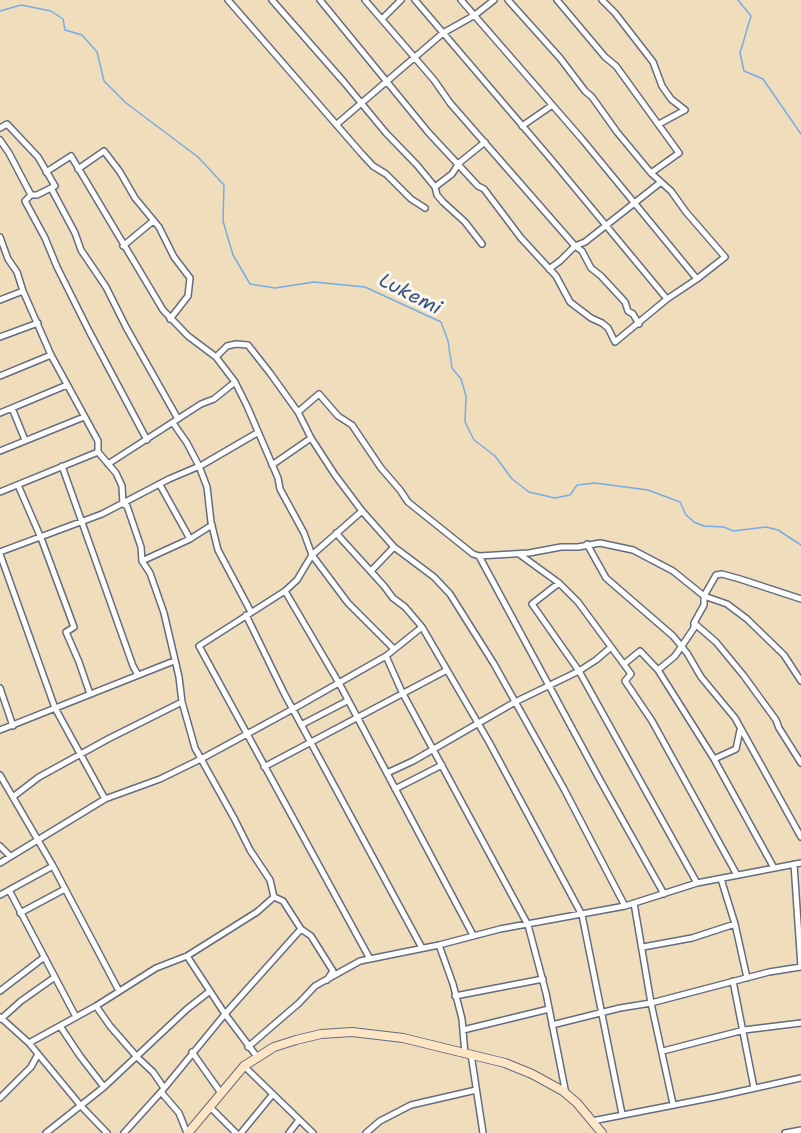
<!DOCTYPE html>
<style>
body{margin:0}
canvas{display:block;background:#efddbb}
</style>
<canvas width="801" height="1133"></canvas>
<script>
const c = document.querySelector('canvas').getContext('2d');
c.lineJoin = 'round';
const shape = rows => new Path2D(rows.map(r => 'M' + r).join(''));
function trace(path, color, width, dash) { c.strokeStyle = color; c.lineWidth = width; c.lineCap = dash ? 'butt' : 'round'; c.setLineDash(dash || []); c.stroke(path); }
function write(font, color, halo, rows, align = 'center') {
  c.font = font + ' "Shantell Sans",sans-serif'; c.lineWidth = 6; c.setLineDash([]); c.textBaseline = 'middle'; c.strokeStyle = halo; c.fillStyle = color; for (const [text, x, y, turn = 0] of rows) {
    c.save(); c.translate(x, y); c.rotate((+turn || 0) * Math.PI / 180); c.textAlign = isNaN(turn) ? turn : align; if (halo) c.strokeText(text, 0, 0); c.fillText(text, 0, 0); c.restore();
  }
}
const stream = shape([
 [738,0,751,16,740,53,744,71,763,79,801,134],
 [0,11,21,5,51,11,63,19,65,30,82,35,97,52,104,81,126,103,198,157,224,185,223,221,233,255,250,284,275,288,314,282,365,287,441,322,448,341,452,368,461,379,466,396,465,422,474,440,495,456,512,479,529,492,555,498,570,495,577,485,595,483,648,490,680,502,686,515,694,522,704,526,724,527,733,531,766,527,778,530,801,545]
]);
const street = shape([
 [228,0,361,153,373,166,386,174,411,199,425,208],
 [272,0,343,81,386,133,417,165,435,187,437,195,443,202,465,222,482,244],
 [320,0,428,132,478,186,484,189,521,238,556,276,570,302,591,318,602,323,608,328,615,342,667,299,697,279,725,257,686,212,671,191,651,173,617,132,592,97,585,91,560,58,508,0],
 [365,0,434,80,450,103,575,246,582,251,591,268,601,276,625,302,628,311,633,314,639,324],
 [415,0,550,158,667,299],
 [461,0,581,138,697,279],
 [557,0,605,57,616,66,679,153,651,173],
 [602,0,615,13,653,62,662,86,671,99,685,110,659,124],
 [382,19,401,0],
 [337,124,443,33,475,15,494,0],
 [522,126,551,106],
 [0,128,7,124,38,157,55,186,37,195,31,195,25,201,45,238,57,267,89,331,147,440],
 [0,140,9,153,31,195],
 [78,169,104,151,120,172,135,198,159,227,174,257,190,278,188,296,170,319],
 [46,172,71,156,163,310,188,336,216,357,235,382,247,406,278,478,280,489,304,533,312,555,348,603,394,649],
 [435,187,452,174,459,163,485,142],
 [51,188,75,233,81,250,106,287,126,327,178,419],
 [0,237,8,259,17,272,23,291,51,355,98,441,98,452,116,473,122,486,123,504,127,506,141,547,142,561,150,573,164,613,179,677,182,702,195,748,235,820,250,850,270,880,274,897,283,901,301,929,311,936,333,971,327,980],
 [123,246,153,221],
 [549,269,560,261,575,246,585,242,661,182],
 [0,300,23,291],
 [0,337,38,323],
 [216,357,227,346,236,344,248,345,270,373,298,412,311,438,335,475,362,511,394,547,434,577,450,594,494,664,564,789,625,906],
 [0,376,51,355],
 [12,408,25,440],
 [298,412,319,394,338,416,352,425,381,468,400,490,408,502,473,554,479,556,529,553,561,547,578,547,600,543,633,550,673,571,704,596,727,604,747,619,784,655,801,681],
 [0,413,67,385],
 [173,423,187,443,199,466,207,487,211,522,218,550,251,612],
 [0,451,84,417],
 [108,464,201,404,214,399,235,382],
 [272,465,311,438],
 [62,466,133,666,138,675],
 [18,485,41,538,74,627,66,632,79,662,90,694],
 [160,485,190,539],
 [0,492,98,452],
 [362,511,312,555,297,580,285,591,199,646,370,959],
 [336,533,384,586,393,598,405,607,422,627,489,742,582,915,622,1114],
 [587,544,606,578,673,636,687,653,701,677,735,718,801,837],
 [0,552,102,514,169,479,202,465,257,433],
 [0,554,55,708,105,799],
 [519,554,559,583,578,602,631,674,625,681,652,721,737,875],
 [479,556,600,780,664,894],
 [142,561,190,539,212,525],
 [371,571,394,547],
 [559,583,532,604,579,671,697,883],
 [285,591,339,683,473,935],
 [246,615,284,693,422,948],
 [694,623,716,642,744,676,776,720,779,728,801,763],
 [386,656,402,692,528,925,546,993,566,1094],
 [624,664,640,651,658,670,714,759,774,868],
 [658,670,675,656,694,628,694,623,704,605,704,596,716,575,722,574,740,579,801,599],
 [0,688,13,726],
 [301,725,347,701],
 [0,730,174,661],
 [714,759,736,749,740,730],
 [264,767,447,670],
 [387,773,413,761,515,702,579,671,596,660,610,648],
 [0,775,53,866,119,991],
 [395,789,442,765],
 [14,796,39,777,108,739,182,702],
 [0,846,10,856],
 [0,863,105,799,160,779,201,759,293,709,386,656,422,627],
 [794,864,801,967],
 [721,879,735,924,747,978],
 [9,890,76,1017],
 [0,895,53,866],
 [634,903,651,1003,673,1104],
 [20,913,65,889],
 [439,945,453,984,462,1019,465,1054],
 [643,947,692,938,735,924],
 [187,956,225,1014,258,1058],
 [733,981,754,1088],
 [0,991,43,958],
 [455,996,543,979],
 [96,1006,110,1026,137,1057,153,1072,164,1088],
 [0,1017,29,1043,81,1106,107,1133],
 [1,1019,21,1001,55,977],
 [552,1025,620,1008,651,1003,769,972,801,967],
 [60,1026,80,1056,104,1087],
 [463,1030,549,1009],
 [29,1043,96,1006,156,968,187,956,257,912,274,897],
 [248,1047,299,1003,315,986,360,961,439,945,500,929,625,906,697,883,801,863],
 [663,1051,744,1030,801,1023],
 [192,1052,221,1093],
 [471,1054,483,1133],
 [244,1066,313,1133],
 [161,1092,179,1113,187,1133],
 [0,1098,31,1067,38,1054],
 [210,1107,236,1133],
 [592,1121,715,1097,801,1078],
 [46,1133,104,1087,187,1009,210,991],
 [124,1133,161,1092,225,1014,301,929],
 [241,1133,273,1094],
 [289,1133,299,1120],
 [366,1133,380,1121,411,1105,476,1090],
 [785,1133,801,1130]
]);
const secondary = shape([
 [188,1133,244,1066,274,1047,296,1040,321,1034,352,1032,403,1038,505,1063,532,1074,563,1091,577,1103,602,1133]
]);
const waterNames = [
 ["Lukemi",410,295,27]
];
trace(stream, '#78ace5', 1.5);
trace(street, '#656c7f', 8);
trace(secondary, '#656c7f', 10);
trace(street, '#fff', 5);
trace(secondary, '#fde5c5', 8);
write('italic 20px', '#375486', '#fbf7ec', waterNames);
</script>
